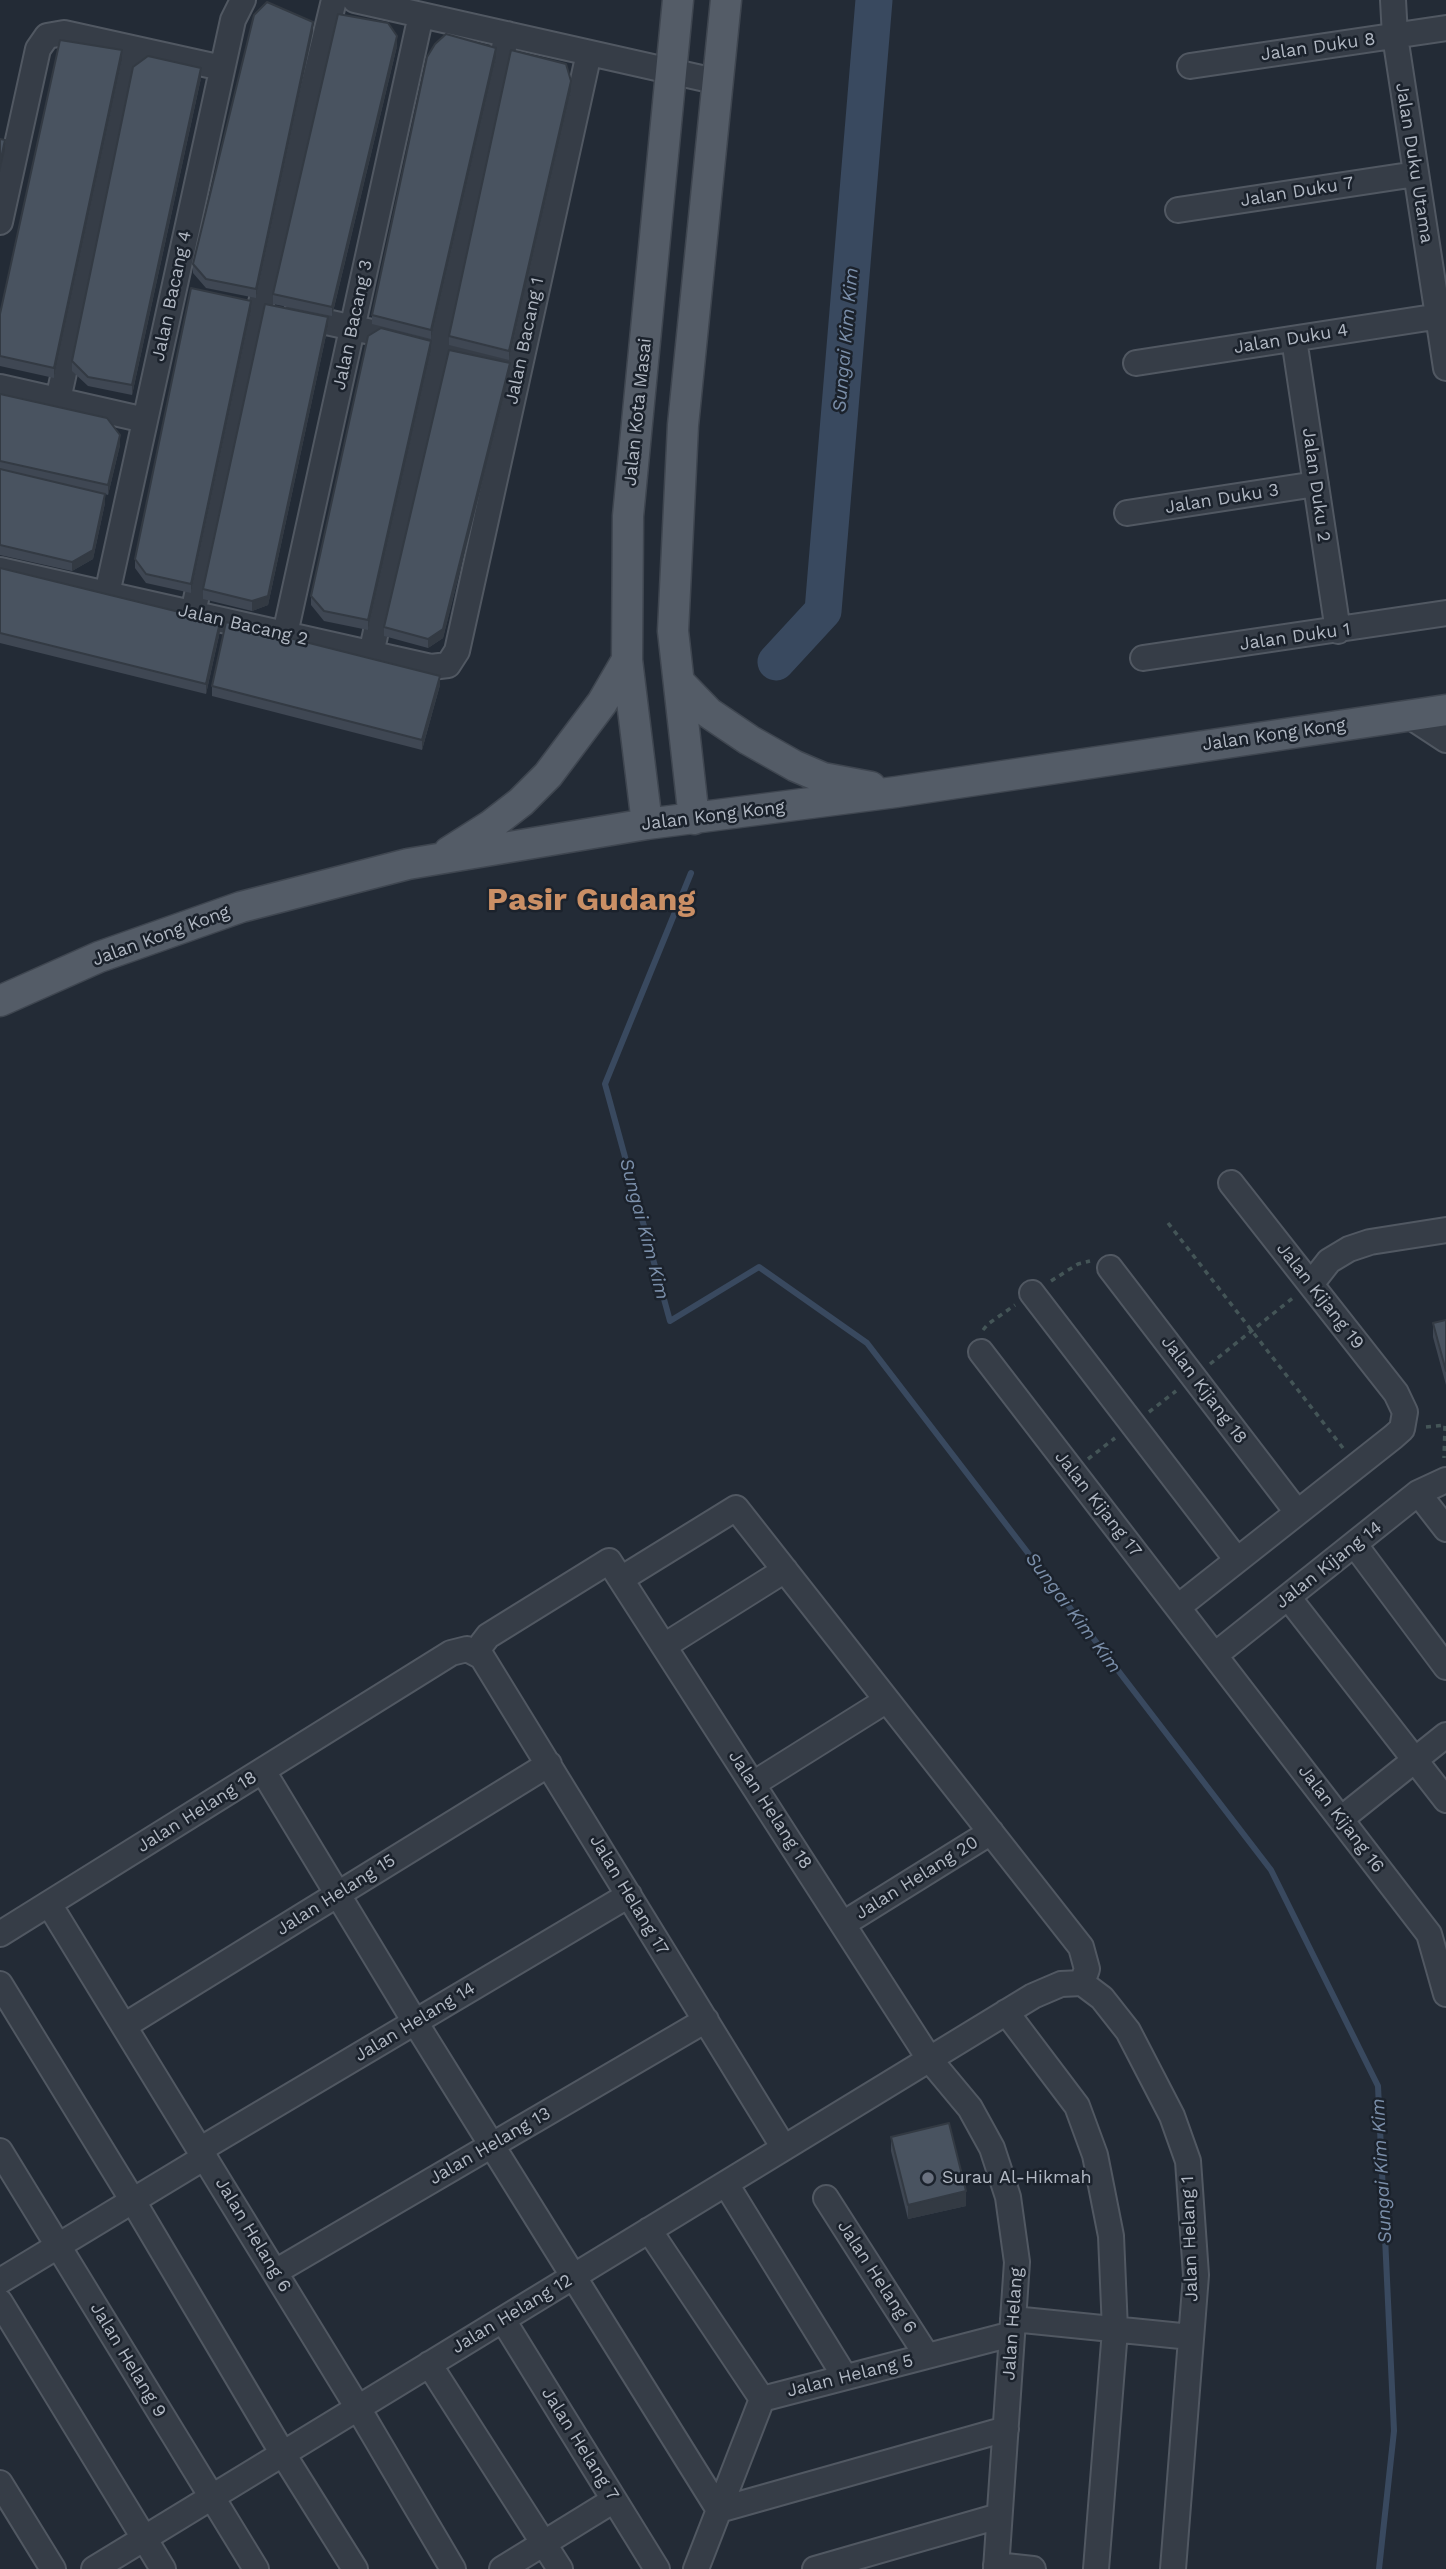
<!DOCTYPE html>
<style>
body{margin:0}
canvas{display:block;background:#232b36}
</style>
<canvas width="1446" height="2569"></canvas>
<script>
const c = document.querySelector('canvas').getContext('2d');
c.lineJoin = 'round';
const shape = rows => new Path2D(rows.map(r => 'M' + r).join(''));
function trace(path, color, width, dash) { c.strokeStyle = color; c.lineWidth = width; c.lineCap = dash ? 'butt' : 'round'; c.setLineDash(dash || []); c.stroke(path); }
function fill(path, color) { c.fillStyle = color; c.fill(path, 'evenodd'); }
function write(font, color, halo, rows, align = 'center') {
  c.font = font + ' "Work Sans",sans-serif'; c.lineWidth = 5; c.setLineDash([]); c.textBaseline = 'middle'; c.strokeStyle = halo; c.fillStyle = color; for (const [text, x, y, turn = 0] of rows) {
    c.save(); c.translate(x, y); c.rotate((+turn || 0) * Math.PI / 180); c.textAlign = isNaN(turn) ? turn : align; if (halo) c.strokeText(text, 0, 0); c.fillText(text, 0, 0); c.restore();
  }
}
const stream = shape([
 [691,873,605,1084,670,1321,759,1267,867,1343,1271,1870,1378,2086,1394,2431,1379,2569]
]);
const river = shape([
 [776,662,823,611,874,0]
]);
const path = shape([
 [1168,1223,1343,1448],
 [1051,1281,1078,1264,1090,1261],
 [983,1330,988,1324,1015,1305],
 [1210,1364,1294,1297],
 [1149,1412,1176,1391],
 [1426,1427,1445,1425,1444,1458],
 [1088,1459,1115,1438]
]);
const minor = shape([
 [355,0,719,82],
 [1393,0,1395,36,1446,368],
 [1190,66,1446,28],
 [1178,210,1416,174],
 [0,222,38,49,47,36,64,33,222,68],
 [295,315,520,365],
 [1294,339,1338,631],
 [1136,363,1446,315],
 [0,387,145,420],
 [58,400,135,49],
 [1127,513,1316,484],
 [0,570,431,667,448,665,457,651,589,53],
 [107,594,233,20,243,0],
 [193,613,260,307,334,0],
 [285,634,421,15],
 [371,654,507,34],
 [1143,658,1446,613],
 [1408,715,1446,740],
 [1110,1268,1297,1512],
 [1311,1284,1329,1261,1349,1249,1370,1242,1446,1230],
 [1032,1293,1237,1560],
 [981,1352,1429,1934,1446,1994],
 [1418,1493,1446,1529],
 [1355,1545,1446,1667],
 [621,1579,736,1508,1081,1947,1087,1969,1082,1983],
 [1288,1597,1446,1800],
 [1178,1607,1393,1437,1402,1429,1405,1412,1396,1393,1231,1183],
 [664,1646,785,1570],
 [475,1653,488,1636,609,1561,930,2060,970,2108,992,2148,1008,2197,1017,2262,996,2569],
 [1215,1655,1418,1493,1446,1480],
 [263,1771,415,2022,719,2510,1006,2429],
 [753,1784,887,1700],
 [1341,1819,1446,1735],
 [49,1904,358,2408,453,2569],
 [843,1924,991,1832],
 [0,1934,451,1653,467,1649,482,1657,784,2148],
 [1082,1983,1102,1998,1128,2031,1172,2116,1188,2161,1196,2275,1173,2569],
 [0,1984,133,2201,283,2454,355,2569],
 [1006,2012,1077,2106,1095,2155,1111,2236,1115,2330,1096,2569],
 [124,2026,549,1764],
 [201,2149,629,1895],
 [0,2151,256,2569],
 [726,2184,845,2377],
 [826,2198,927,2356],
 [649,2230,762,2399,1012,2334],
 [275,2272,706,2020],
 [0,2281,205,2157],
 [0,2302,163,2569],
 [1013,2319,1191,2337],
 [503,2320,657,2569],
 [429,2364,560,2569],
 [0,2483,53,2569],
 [996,2565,1033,2569],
 [94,2569,1033,1996,1061,1984,1082,1983],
 [502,2569,614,2500],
 [696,2569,762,2399],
 [815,2569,999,2516]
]);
const major = shape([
 [679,682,709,713,749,740,795,766,823,778,871,787],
 [694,819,673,631,683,425,726,0],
 [647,824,627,660,628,516,678,0],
 [449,852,490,826,521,802,548,775,602,703,627,660],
 [0,1001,99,957,241,907,408,864,647,824,896,792,1446,710]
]);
const wall = shape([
 [313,31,256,298,206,288,193,273,193,264],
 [397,46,332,316,273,304,273,294],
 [496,58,431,339,372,324,372,315],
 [122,60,54,378,0,366,0,314],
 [201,78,132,395,88,386,72,371,72,361],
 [571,91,509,360,449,345,449,336],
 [251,311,191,593,146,583,135,568,135,559],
 [328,326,268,605,252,611,203,599,203,589],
 [431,351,368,630,324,621,311,605,311,596],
 [510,373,443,638,428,648,384,636,384,627],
 [0,394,120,445,108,495,105,494,105,503,93,559,72,571,0,555],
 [0,568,220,631,206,694,0,643],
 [440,685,422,750,212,696,212,686],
 [1446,1320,1446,1385,1433,1337,1433,1323],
 [891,2137,966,2206,908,2219,891,2151]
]);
const shadedWall = shape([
 [313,22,313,31,256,298,256,289],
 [397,36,397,46,332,316,332,307],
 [496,48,496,58,431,339,431,330],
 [122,50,122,60,54,378,54,368],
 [201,68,201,78,132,395,132,385],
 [571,81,571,91,509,360,509,351],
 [5,140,5,150,0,172,0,163],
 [251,301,251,311,191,593,191,584],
 [328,317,328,326,268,605,252,611,252,601],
 [431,341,431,351,368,630,368,620],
 [510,363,510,373,443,638,428,648,428,639],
 [120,435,120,445,108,495,108,485],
 [105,494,105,503,93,559,72,571,72,562],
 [220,622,220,631,206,694,206,684],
 [440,676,440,685,422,750,422,740],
 [966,2191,966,2206,908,2219,908,2205]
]);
const building = shape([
 [267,2,313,22,256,289,206,279,193,264,254,15,267,2],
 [338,14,388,23,397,36,332,307,273,294,338,14],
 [446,34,496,48,431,330,372,315,427,57,435,44,446,34],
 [60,40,122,50,54,368,0,356,0,314,60,40],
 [511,50,566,64,571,81,509,351,449,336,511,50],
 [148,56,201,68,132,385,88,377,72,361,133,67,148,56],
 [0,139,5,140,0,163,0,139],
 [191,288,251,301,191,584,146,574,135,559,191,288],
 [265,304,328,317,268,596,252,601,203,589,265,304],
 [381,328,431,341,368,620,324,611,311,596,368,336,381,328],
 [449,350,510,363,443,629,428,639,384,627,449,350],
 [0,394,107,418,120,435,108,485,0,461,0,394],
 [0,469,105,494,93,550,72,562,0,545,0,469],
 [0,568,220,622,206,684,0,633,0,568],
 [226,622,440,676,422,740,212,686,226,622],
 [1446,1320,1446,1371,1433,1323,1446,1320],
 [949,2123,966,2191,908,2205,891,2137,949,2123]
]);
const markers = [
 [928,2178,7,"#6b7280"]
];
const streetNames = [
 ["Jalan Duku 8",1318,47,-8],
 ["Jalan Duku Utama",1414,163,81],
 ["Jalan Duku 7",1297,192,-9],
 ["Jalan Bacang 4",172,296,-78],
 ["Jalan Bacang 3",353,325,-78],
 ["Jalan Duku 4",1291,339,-9],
 ["Jalan Bacang 1",525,341,-78],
 ["Jalan Kota Masai",638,412,-84],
 ["Jalan Duku 2",1316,485,82],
 ["Jalan Duku 3",1222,499,-9],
 ["Jalan Bacang 2",243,625,13],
 ["Jalan Duku 1",1295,637,-8],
 ["Jalan Kong Kong",1274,735,-8],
 ["Jalan Kong Kong",713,816,-7],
 ["Jalan Kong Kong",161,936,-20],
 ["Jalan Kijang 19",1320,1296,52],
 ["Jalan Kijang 18",1204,1390,53],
 ["Jalan Kijang 17",1098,1504,52],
 ["Jalan Kijang 14",1329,1565,-38],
 ["Jalan Helang 18",770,1810,57],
 ["Jalan Helang 18",197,1812,-32],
 ["Jalan Kijang 16",1341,1819,53],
 ["Jalan Helang 20",917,1878,-32],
 ["Jalan Helang 15",336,1895,-32],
 ["Jalan Helang 17",629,1895,59],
 ["Jalan Helang 14",415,2022,-31],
 ["Jalan Helang 13",490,2146,-30],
 ["Jalan Helang 6",253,2235,59],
 ["Jalan Helang 1",1190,2239,-92],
 ["Jalan Helang 6",877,2277,57],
 ["Jalan Helang 12",512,2314,-31],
 ["Jalan Helang",1013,2324,-86],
 ["Jalan Helang 9",128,2360,59],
 ["Jalan Helang 5",850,2376,-14],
 ["Jalan Helang 7",580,2444,58]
];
const poiNames = [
 ["Surau Al-Hikmah",942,2178]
];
const waterNames = [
 ["Sungai Kim Kim",846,340,-85],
 ["Sungai Kim Kim",644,1229,75],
 ["Sungai Kim Kim",1073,1613,53],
 ["Sungai Kim Kim",1382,2171,-93]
];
const townNames = [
 ["Pasir Gudang",591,901]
];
trace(stream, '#39495f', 6);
trace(river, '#39495f', 37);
trace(minor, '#515862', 28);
trace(major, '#3f4650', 33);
trace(path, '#445557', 3.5, [5, 5]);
trace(minor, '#363d47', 24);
trace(major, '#545c67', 30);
fill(wall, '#3f4753');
fill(shadedWall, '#333a43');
fill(building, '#495360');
trace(building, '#333a43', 2);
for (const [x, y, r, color] of markers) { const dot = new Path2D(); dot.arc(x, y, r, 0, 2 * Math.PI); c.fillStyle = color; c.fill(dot); trace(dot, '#1b222c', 2.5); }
write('18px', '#b1b8c3', '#1b222c', streetNames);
write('18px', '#b1b8c3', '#1b222c', poiNames, 'left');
write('italic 19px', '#7b8faa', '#1b222c', waterNames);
write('bold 32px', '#ca8f65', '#1b222c', townNames);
</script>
